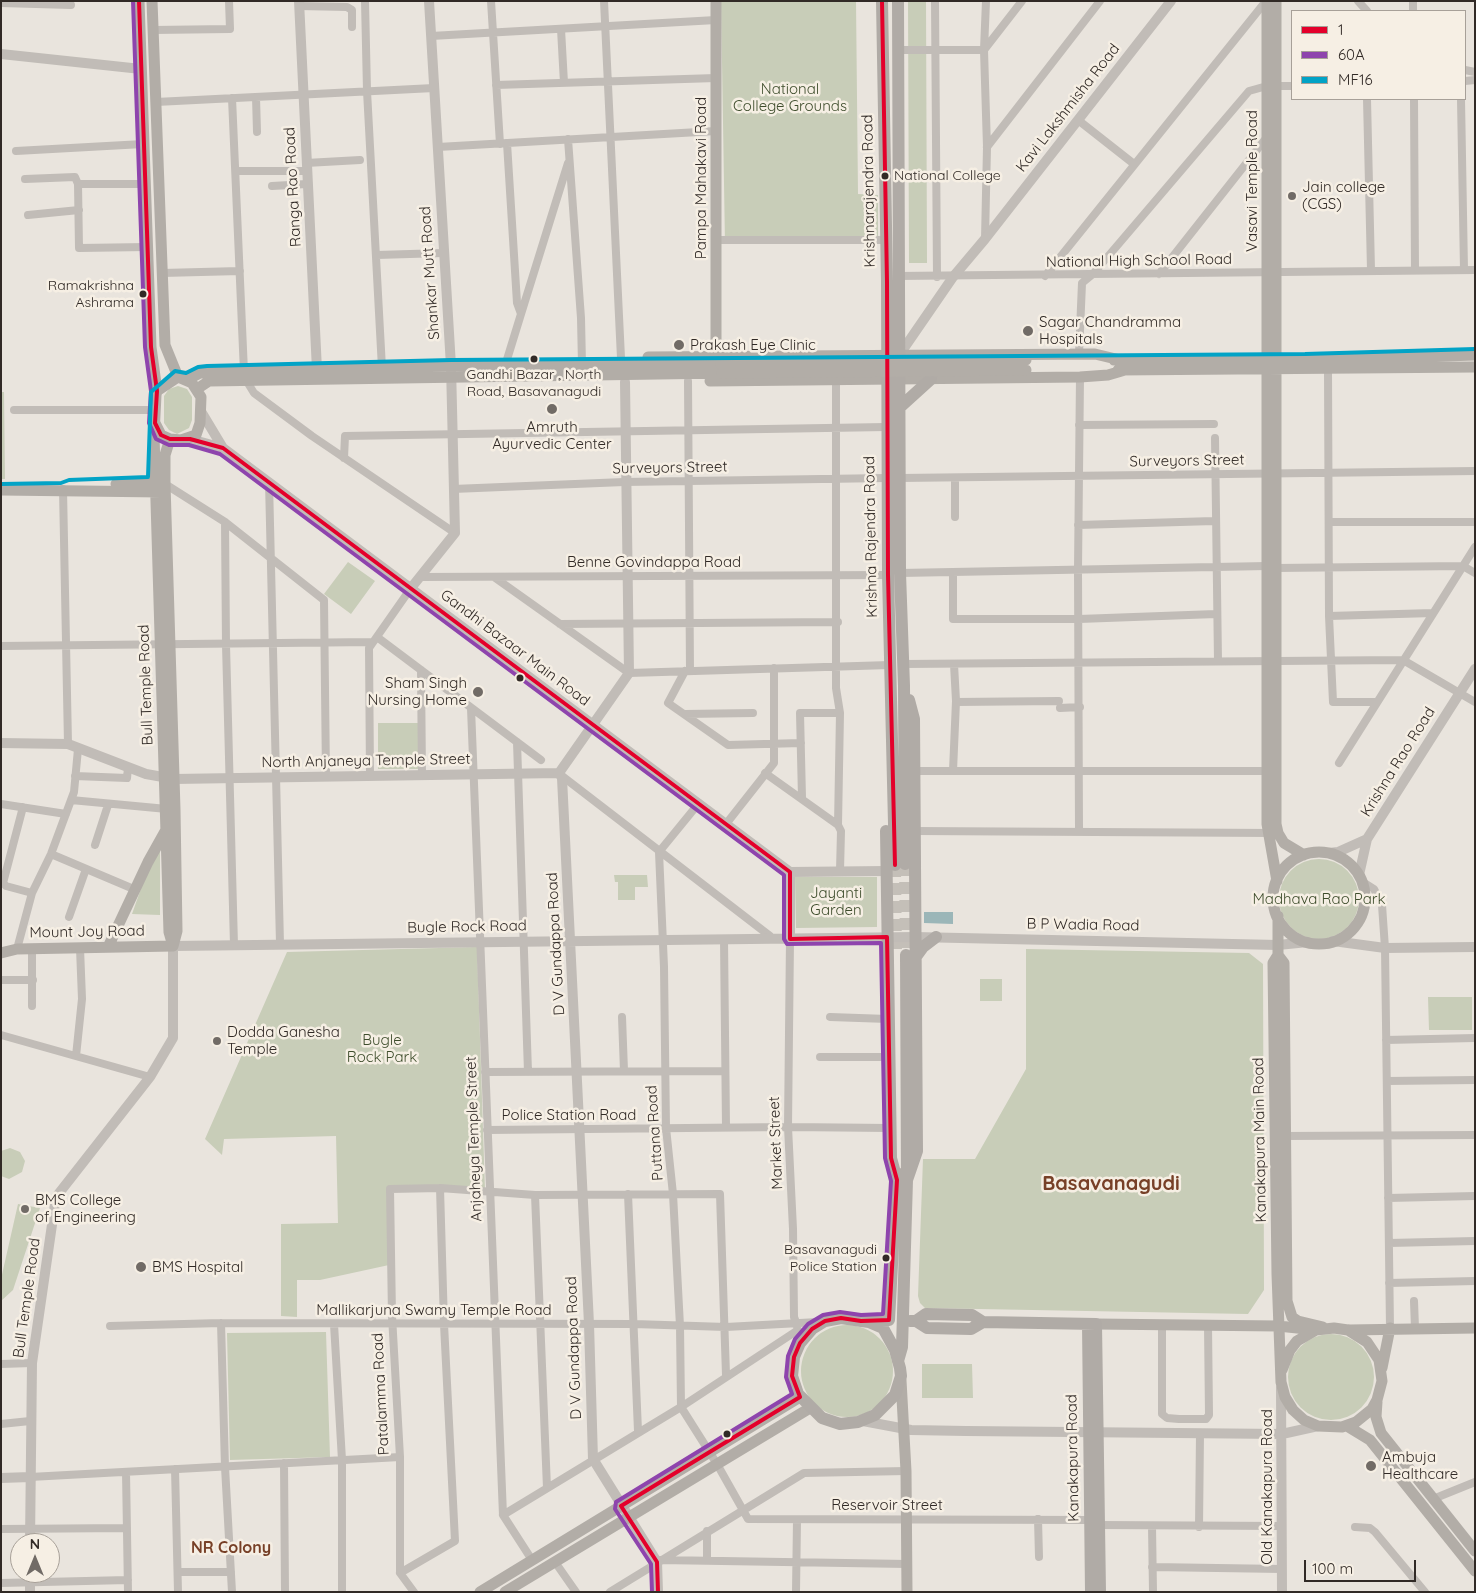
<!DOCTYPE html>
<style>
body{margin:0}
#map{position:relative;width:1476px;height:1593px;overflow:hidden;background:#e9e4dd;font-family:Quicksand,sans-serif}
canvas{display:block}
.frame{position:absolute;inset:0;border:2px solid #312a26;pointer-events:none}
.legend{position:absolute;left:1291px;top:10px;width:175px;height:90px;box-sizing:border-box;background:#f6efe4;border:1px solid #a7a098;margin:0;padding:6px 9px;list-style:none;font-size:15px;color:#312a26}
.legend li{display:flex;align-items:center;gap:10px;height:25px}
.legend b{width:25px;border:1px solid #a7a098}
.north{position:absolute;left:10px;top:1533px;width:50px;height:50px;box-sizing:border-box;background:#f6efe4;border:1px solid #a7a098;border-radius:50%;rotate:0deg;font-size:14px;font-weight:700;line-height:20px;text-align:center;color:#312a26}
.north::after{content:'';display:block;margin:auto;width:18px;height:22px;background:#716b66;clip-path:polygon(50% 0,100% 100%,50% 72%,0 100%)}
.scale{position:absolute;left:1304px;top:1560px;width:112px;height:22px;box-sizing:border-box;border:2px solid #312a26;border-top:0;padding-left:6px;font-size:15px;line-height:18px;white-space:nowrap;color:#312a26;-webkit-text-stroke:4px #f6efe4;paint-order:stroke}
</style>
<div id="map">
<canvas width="1476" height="1593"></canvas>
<div class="frame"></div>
<ul class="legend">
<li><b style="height:6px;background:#e4002b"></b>1</li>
<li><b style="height:6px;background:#8e44ad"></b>60A</li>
<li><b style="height:6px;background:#02a3c6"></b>MF16</li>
</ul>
<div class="north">N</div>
<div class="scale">100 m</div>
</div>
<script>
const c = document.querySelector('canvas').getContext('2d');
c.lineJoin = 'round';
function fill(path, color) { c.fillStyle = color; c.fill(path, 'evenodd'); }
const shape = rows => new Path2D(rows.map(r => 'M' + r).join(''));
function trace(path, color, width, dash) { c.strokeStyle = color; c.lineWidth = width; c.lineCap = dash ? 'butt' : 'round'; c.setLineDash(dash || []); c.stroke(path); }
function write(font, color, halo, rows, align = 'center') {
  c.font = font + ' Quicksand,sans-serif'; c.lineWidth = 5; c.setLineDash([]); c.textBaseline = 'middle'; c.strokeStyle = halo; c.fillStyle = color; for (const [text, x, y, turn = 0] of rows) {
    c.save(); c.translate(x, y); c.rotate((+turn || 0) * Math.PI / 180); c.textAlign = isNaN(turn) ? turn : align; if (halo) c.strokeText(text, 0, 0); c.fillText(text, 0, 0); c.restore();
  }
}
const green = shape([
 [721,1,856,1,858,194,878,195,878,243,725,244],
 [908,1,926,1,927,263,909,263],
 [178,386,187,389,192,397,192,420,189,428,177,434,169,430,164,423,164,396,169,389],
 [1,392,4,392,5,479,1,479],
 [348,562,375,581,351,614,324,594],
 [378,723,418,723,418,769,378,769],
 [160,846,160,915,132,914,144,880],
 '1279 899a40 40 0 1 1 80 0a40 40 0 1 1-80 0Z',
 [614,875,647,875,648,887,635,887,635,900,618,900,618,882,615,882],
 [795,877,877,877,877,927,796,928],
 [477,947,485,1190,387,1188,389,1265,320,1280,297,1280,297,1317,281,1316,281,1224,338,1223,336,1136,224,1139,222,1155,205,1139,287,952],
 [1026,949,1249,953,1263,964,1264,1290,1248,1314,925,1308,920,1303,918,1296,923,1159,975,1159,1026,1069],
 [980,979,1002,979,1002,1001,980,1001],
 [1428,997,1472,997,1472,1030,1429,1030],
 [10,1148,20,1152,25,1161,22,1172,9,1179,1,1176,1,1151],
 [18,1204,40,1208,13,1290,1,1301,1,1279],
 '801 1371a46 46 0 1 1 92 0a46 46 0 1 1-92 0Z',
 [326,1332,330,1457,230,1460,227,1333],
 '1288 1377a43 43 0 1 1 86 0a43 43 0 1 1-86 0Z',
 [922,1364,972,1364,973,1398,922,1398]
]);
const water = shape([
 [924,912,953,912,953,924,924,923]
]);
const primaryTunnel = shape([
 [905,864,906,955],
 [895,865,896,955]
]);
const minor = shape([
 [365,1,367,91,382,368],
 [491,1,500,144],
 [604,1,621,358],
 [935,1,937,277],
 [1358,1,1367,11],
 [1413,1,1413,11],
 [1,3,71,5],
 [299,6,347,7,352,10,352,27],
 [561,29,564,83],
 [153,30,230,29,229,1],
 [431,36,716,20],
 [898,50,984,50,1022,1],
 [1465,70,1475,72],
 [1465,81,1475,80],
 [496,85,716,78],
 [256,97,257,132],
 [232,98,244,372],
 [1367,99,1371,270],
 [1414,99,1415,270],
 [1461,99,1464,270],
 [156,102,434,88],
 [1078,120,1134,164],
 [568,139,581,318,582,365],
 [438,147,716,131],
 [987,147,1100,1],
 [16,151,143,144],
 [306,163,360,160],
 [236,171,307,171],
 [25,179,75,177,78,184,79,248,147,247],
 [78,184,145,184],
 [272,186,307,184],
 [28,215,79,210],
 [985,239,987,147,984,50,986,1],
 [716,240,886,240],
 [377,255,443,253],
 [162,273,240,271],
 [1159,274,1267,137],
 [897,276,1475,270],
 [1045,276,1266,1],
 [521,314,568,163],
 [1079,354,1082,283,1093,274,1249,91,1267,86,1292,86],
 [505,366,521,314,517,303,507,143],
 [1328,369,1329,616,1333,702,1376,702],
 [246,380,254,393,312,436,455,533],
 [836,380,836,688,840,713,838,825,841,831,840,871],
 [688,381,690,671],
 [14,410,155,410],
 [1079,425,1214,424],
 [1215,438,1218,661],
 [344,458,345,436,886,427],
 [900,478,1475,471],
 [955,478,955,517],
 [269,482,280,944],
 [165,484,225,522,324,600,326,777],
 [63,489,68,744],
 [453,489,624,482,887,478],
 [225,522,226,645,234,945],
 [1329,522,1475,522],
 [1078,525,1214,521],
 [1276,568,1463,566,1475,573],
 [953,572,953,619,1079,619,1216,614],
 [900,573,1267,566],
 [421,577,888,575],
 [494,577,629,673,890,665],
 [1329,616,1433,613],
 [560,624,838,622],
 [377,637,541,760],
 [1,646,373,642],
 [904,664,1403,660,1475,702],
 [421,670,422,776],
 [685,671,668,703,728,745,801,743],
 [956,702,1059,701],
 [471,708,503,1515,532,1560],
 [1060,708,1080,707],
 [685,714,753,713],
 [517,742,528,1072],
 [1339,763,1475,547],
 [914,771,1267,771],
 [953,771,956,701,954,664],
 [765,773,838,825],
 [75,776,127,778,128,768],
 [370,776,369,648,411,588],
 [562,776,770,936,770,939],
 [802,798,800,713,840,713],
 [71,800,167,809],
 [699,803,659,852,664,967,666,1128,673,1194,680,1326,681,1407,717,1464,748,1519,1090,1520],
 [1,804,66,814],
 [23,807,3,883,6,886,32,893],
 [726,824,774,763,774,668],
 [915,831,1273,833],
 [1079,831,1078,569,1080,377],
 [95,845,108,805],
 [51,854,136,890],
 [1363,882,1374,889,1382,905,1385,948,1390,1328],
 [69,917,86,869],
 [724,939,726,1127],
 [790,939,788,1127,793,1229,794,1317,797,1325,799,1346],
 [32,948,32,1006],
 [17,949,32,893,51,854,74,792,78,749],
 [1,980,33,980],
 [622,1017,624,1071],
 [830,1017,888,1019],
 [1,1035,150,1077],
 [1386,1040,1475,1038],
 [76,1056,82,999,80,948],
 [820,1057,889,1057],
 [485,1072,725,1071],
 [1387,1081,1475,1080],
 [487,1130,788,1127,890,1128],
 [1284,1136,1475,1135],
 [628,1194,638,1431],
 [535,1195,547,1488],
 [1388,1198,1475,1196],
 [1389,1243,1475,1241],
 [1389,1283,1475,1281],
 [1414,1301,1415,1328],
 [221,1323,225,1467,232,1592],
 [334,1324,342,1460,342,1592],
 [1162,1325,1162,1414,1167,1418,1179,1419,1206,1419,1209,1415,1208,1325],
 [110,1326,221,1323,634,1324,726,1327,818,1322],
 [1,1364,32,1363],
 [1,1424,30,1421],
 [284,1463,285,1592],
 [175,1469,178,1592],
 [126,1472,128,1592],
 [30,1477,400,1457],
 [1433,1499,1475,1482],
 [503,1515,681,1407,798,1330],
 [1038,1519,1039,1557],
 [1099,1525,1282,1526],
 [1152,1526,1153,1592],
 [1199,1527,1200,1434],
 [1355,1527,1370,1528,1375,1532,1425,1592],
 [1,1529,127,1528],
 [707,1531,707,1560],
 [660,1560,907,1564],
 [555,1562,576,1592],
 [1152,1567,1282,1569],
 [178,1572,231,1572],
 [400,1573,455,1541,444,1324,440,1188],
 [1,1583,128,1580],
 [414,1592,400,1573,400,1457,392,1316,390,1189,440,1188,535,1195,720,1194,726,1375],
 [610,1592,804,1473,906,1471],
 [796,1592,797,1520]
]);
const tertiary = shape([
 [299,1,317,370],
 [1,54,141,69],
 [900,354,953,277,985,239,1171,1],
 [202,413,223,448],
 [190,439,223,448,790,872],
 [411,588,455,533,451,366,429,1],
 [1,743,68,744,146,774,174,779,559,773],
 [559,773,562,778,589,1324,593,1459,657,1562,658,1592],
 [559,773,629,673,625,382],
 [1329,853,1338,852,1367,839],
 [790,872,886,871],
 [790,872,790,939],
 [1359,875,1367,839,1475,669],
 [1333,941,1385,948,1475,947],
 [1281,1388,1282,1592],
 [863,1421,911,1430,966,1431,1282,1434,1318,1426],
 [1,1478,30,1477],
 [30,1543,32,1363,56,1197,150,1077,173,1038,173,946,915,937,1278,945,1308,942],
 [30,1573,30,1592]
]);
const secondary = shape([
 [139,1,151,347,157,391],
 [152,1,165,345,178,377],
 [1267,1,1267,824,1277,881],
 [1276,1,1276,824,1278,833,1284,843,1304,855],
 [716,355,716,1],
 [648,357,1095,354,1120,360],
 [1114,360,1327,360,1475,355],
 [1118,370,1475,367],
 [187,380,200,373,212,372,451,366,721,364],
 [710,381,1080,377,1108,375,1125,370],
 [197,389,209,381,722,373],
 [155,423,161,435,170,439,181,440,196,435,200,423,201,397,192,383,178,377,157,391,156,395,154,435,169,932,173,946],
 [170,439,165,455,165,484,175,810,177,931,173,946],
 [116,484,160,483],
 [1,490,162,492],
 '1273 898a46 46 0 1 1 92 0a46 46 0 1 1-92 0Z',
 [1278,916,1278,955,1284,963,1287,1301,1292,1317,1298,1321,1323,1327],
 [108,947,148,862,167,828],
 [1,953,17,949,173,946],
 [1278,955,1273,963,1277,1274,1281,1382,1285,1397,1293,1410,1304,1420,1318,1426,1342,1427,1356,1422,1372,1409,1377,1400,1382,1381,1379,1360,1367,1342,1348,1330,1334,1328,1316,1330,1297,1341,1290,1350,1282,1370],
 [1096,1324,1278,1326,1307,1329],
 [1349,1330,1475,1328],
 [1382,1368,1390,1328],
 [901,1380,906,1471,907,1592],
 [1377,1402,1376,1417,1381,1433,1475,1551],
 [1347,1426,1370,1440,1475,1571],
 [480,1592,800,1397],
 [505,1592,810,1408]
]);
const primary = shape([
 [882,1,887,282,888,575,895,865],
 [898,1,900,573,904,686,905,864],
 [899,408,931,379],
 [886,831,891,1158,897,1180],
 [915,958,923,947,936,937],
 [907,1180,917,1151,914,719,909,700],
 [841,1318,869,1322,883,1328,895,1350,900,1368,901,1376,895,1395,875,1415,858,1422,840,1424,822,1418,798,1394,792,1376,794,1357,800,1343,812,1329,825,1321,841,1318],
 [861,1321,889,1320,897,1173],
 [910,1321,916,1321,927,1328,971,1329,983,1322],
 [916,1321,926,1314,972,1315,983,1322,1096,1324,1100,1592],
 [1088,1324,1091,1592],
 [898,1361,902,1347,907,1180,906,955]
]);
const secondaryBridge = shape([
 [721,364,1026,360],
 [722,373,1026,370]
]);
const bus1 = shape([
 [139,1,151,347,157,391,155,423,161,435,170,439,190,439,223,448,790,872,790,939,887,937,891,1158,897,1180,889,1320,861,1321,841,1318,825,1321,812,1329,800,1343,794,1357,792,1376,800,1397,621,1506,657,1562,658,1592],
 [882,1,887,282,888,575,895,865]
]);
const bus2 = shape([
 [133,1,145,347,151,391,149,423,156,439,169,445,189,445,220,454,784,875,784,939,787,944,881,943,885,1158,891,1181,883,1314,861,1315,840,1312,823,1315,808,1324,795,1339,788,1356,786,1377,792,1394,616,1502,615,1509,651,1564,652,1592]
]);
const bus3 = shape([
 [1,484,61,483,69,480,148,477,151,392,175,371,186,373,198,367,207,366,451,360,1305,354,1475,349]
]);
const markers = [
 [885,176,4.5,"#312a26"],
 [1292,196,5,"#716b66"],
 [143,294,4.5,"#312a26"],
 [1028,331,6,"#716b66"],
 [679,345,6,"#716b66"],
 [534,359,4.5,"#312a26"],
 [552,409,6,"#716b66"],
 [520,678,4.5,"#312a26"],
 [478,692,6,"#716b66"],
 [217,1041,5,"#716b66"],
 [25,1209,5,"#716b66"],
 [886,1258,4.5,"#312a26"],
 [141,1267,6,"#716b66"],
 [727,1434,4.5,"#312a26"],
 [1371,1466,6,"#716b66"]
];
const busNames = [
 ["National College",894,176,"left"],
 ["Ramakrishna",134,286],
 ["Ashrama",134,303],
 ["Gandhi Bazar , North",534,375,"center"],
 ["Road, Basavanagudi",534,392,"center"],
 ["Basavanagudi",877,1250],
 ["Police Station",877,1267]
];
const parkNames = [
 ["National",790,89],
 ["College Grounds",790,106],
 ["Jayanti",836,893],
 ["Garden",836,910],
 ["Madhava Rao Park",1319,899],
 ["Bugle",382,1040],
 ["Rock Park",382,1057]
];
const streetNames = [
 ["Kavi Lakshmisha Road",1068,108,-52],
 ["Pampa Mahakavi Road",701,178,-90],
 ["Vasavi Temple Road",1252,181,-90],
 ["Ranga Rao Road",293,187,-93],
 ["Krishnarajendra Road",869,191,-91],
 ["National High School Road",1139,261,-1],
 ["Shankar Mutt Road",430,273,-94],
 ["Surveyors Street",1187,461,-1],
 ["Surveyors Street",670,468,-1],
 ["Krishna Rajendra Road",871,537,-91],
 ["Benne Govindappa Road",654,562],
 ["Gandhi Bazaar Main Road",515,648,37],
 ["Bull Temple Road",146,685,-92],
 ["North Anjaneya Temple Street",366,761,-1],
 ["Krishna Rao Road",1398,762,-58],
 ["B P Wadia Road",1083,925,1],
 ["Bugle Rock Road",467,927,-1],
 ["Mount Joy Road",87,932,-1],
 ["D V Gundappa Road",556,944,-93],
 ["Police Station Road",569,1115],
 ["Puttana Road",655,1133,-94],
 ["Anjaheya Temple Street",474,1139,-92],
 ["Kanakapura Main Road",1260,1140,-91],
 ["Market Street",776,1143,-92],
 ["Bull Temple Road",27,1298,-82],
 ["Mallikarjuna Swamy Temple Road",434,1310],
 ["D V Gundappa Road",574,1348,-92],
 ["Patalamma Road",381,1394,-93],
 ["Kanakapura Road",1073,1458,-91],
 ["Old Kanakapura Road",1267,1487,-90],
 ["Reservoir Street",887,1505]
];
const poiNames = [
 ["Jain college",1302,187],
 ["(CGS)",1302,204],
 ["Sagar Chandramma",1039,322],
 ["Hospitals",1039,339],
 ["Prakash Eye Clinic",690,345],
 ["Amruth",552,427,"center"],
 ["Ayurvedic Center",552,444,"center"],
 ["Sham Singh",467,683,"right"],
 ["Nursing Home",467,700,"right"],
 ["Dodda Ganesha",227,1032],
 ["Temple",227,1049],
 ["BMS College",35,1200],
 ["of Engineering",35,1217],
 ["BMS Hospital",152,1267],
 ["Ambuja",1382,1457],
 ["Healthcare",1382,1474]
];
const neighbourhoodNames = [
 ["NR Colony",231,1548]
];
const districtNames = [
 ["Basavanagudi",1111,1184]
];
fill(green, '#c8cdb8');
fill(water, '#9bb6b8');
trace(primaryTunnel, '#c4bfb8', 12, [12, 6]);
trace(minor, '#c1bcb7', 8);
trace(tertiary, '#c1bcb7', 10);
trace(secondary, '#b2ada7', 11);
trace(primary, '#b0aba6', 12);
trace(secondaryBridge, '#b2ada7', 11);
trace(bus1, '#e4002b', 4);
trace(bus2, '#8e44ad', 4);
trace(bus3, '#02a3c6', 4);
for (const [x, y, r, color] of markers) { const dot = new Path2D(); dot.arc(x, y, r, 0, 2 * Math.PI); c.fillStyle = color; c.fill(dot); trace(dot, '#f6efe4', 2); }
write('14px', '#312a26', '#f6efe4', busNames, 'right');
write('15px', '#3e4d2c', '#f6efe4', parkNames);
write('15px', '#312a26', '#f6efe4', streetNames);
write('15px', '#312a26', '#f6efe4', poiNames, 'left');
write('bold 16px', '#774027', '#f6efe4', neighbourhoodNames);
write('bold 20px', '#774027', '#f6efe4', districtNames);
</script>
